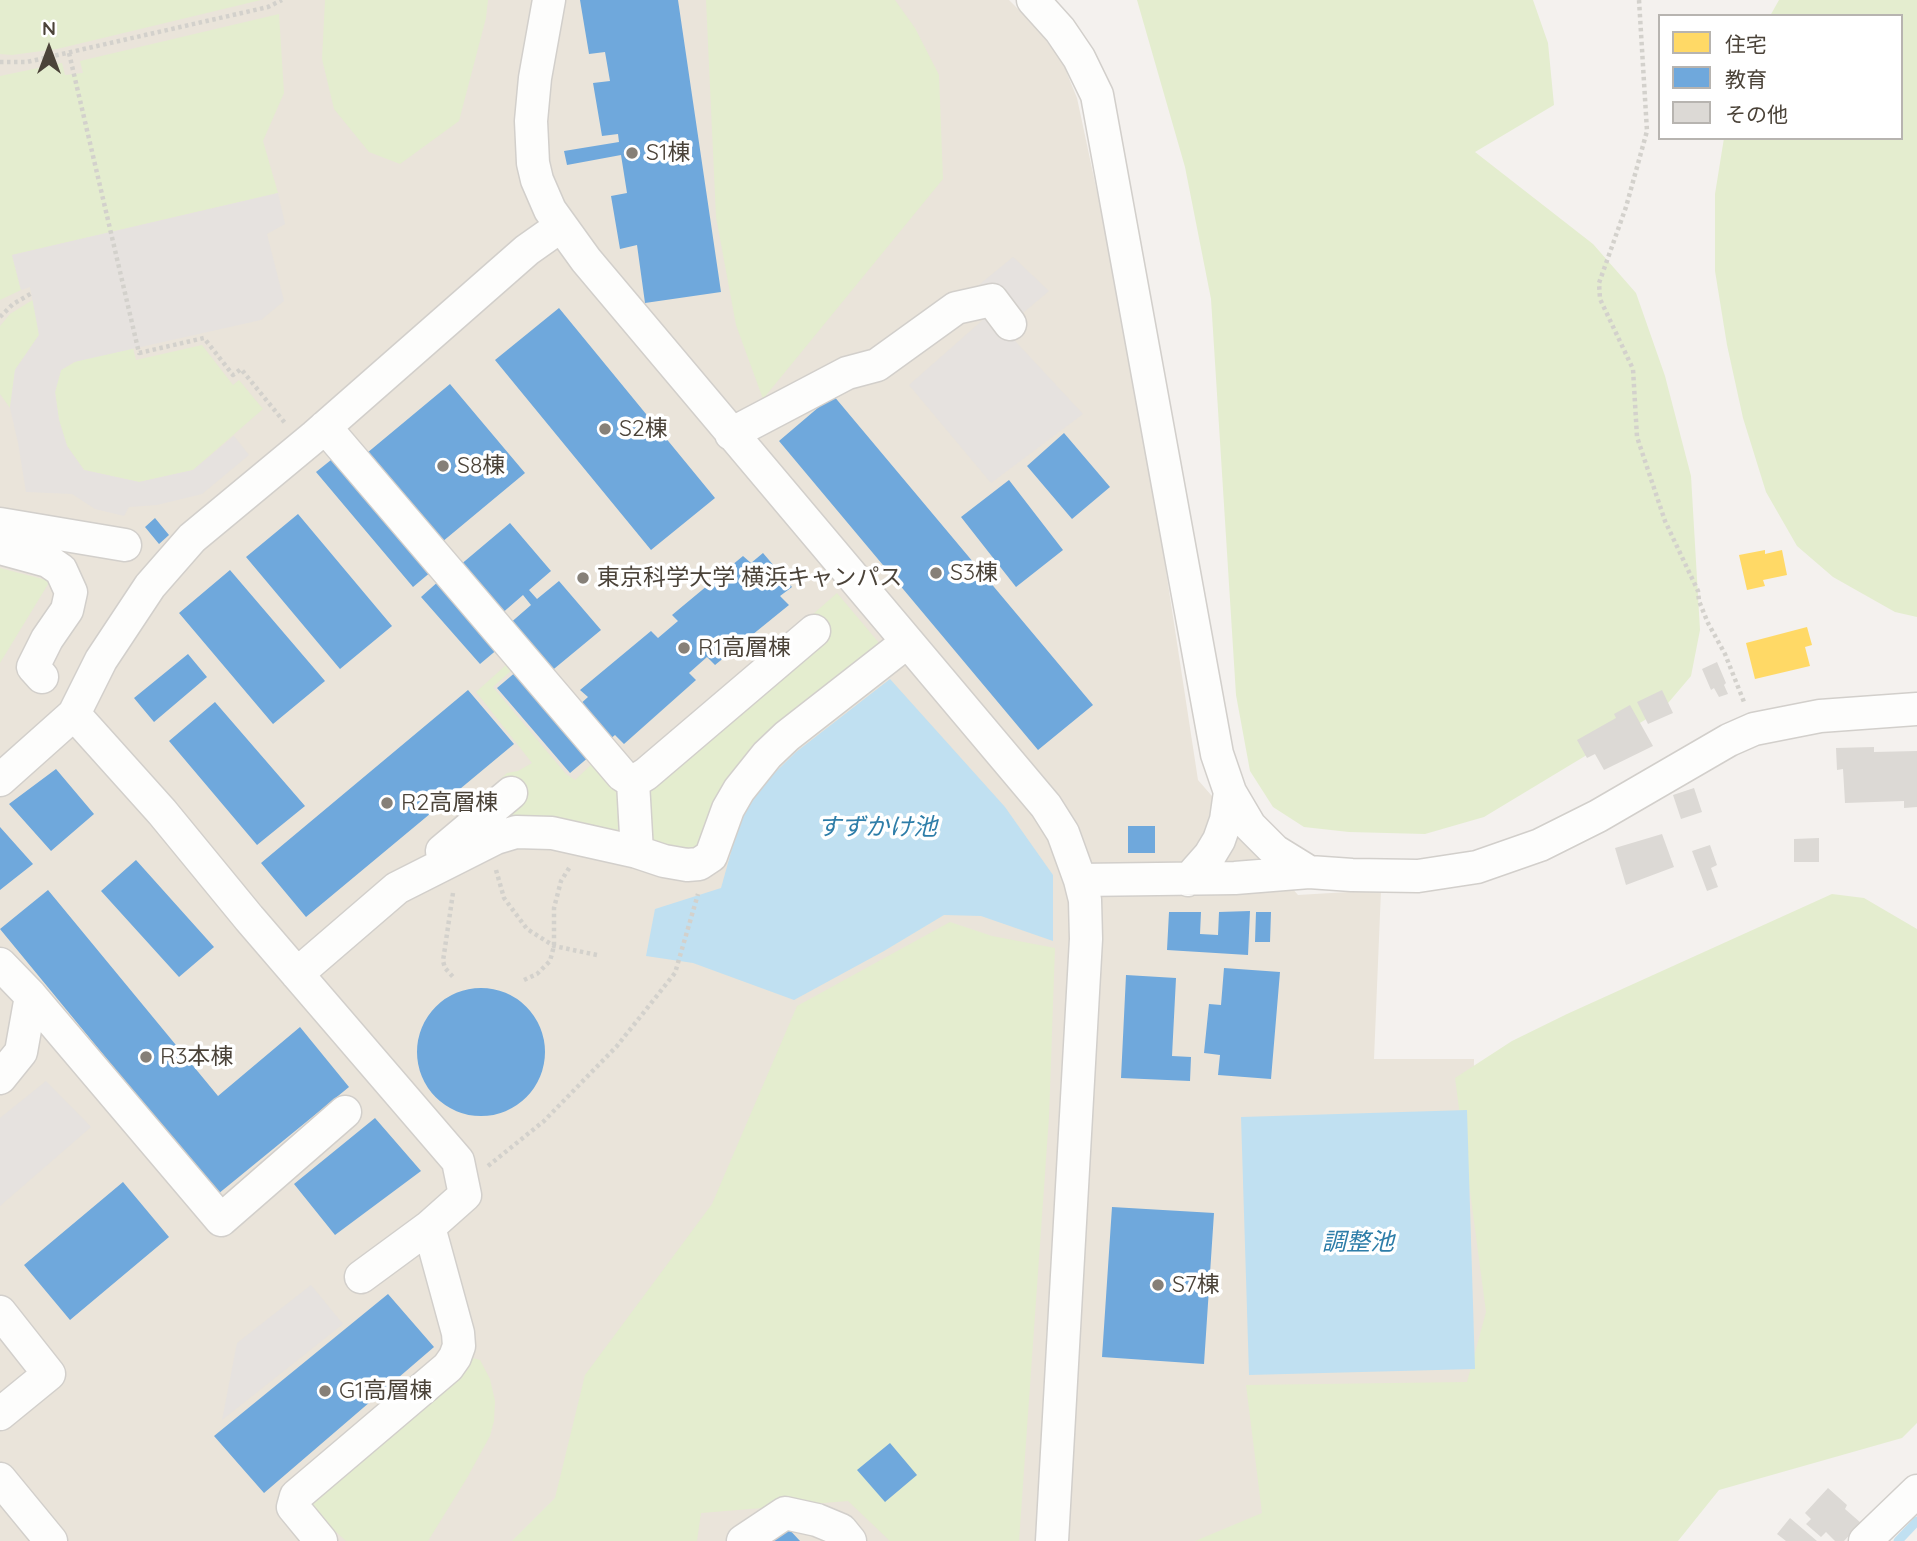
<!DOCTYPE html>
<meta charset="utf-8">
<style>
body{margin:0}
#map{position:relative;width:1917px;height:1541px;overflow:hidden;background:#f4f1ee;font-family:Quicksand,"Noto Sans JP",sans-serif}
canvas{display:block}
.legend{position:absolute;left:1658px;top:14px;width:245px;height:126px;box-sizing:border-box;background:#fff;border:2px solid #b7b4b0;margin:0;padding:9px 12px;list-style:none;font-size:21px;color:#4b4339}
.legend li{display:flex;align-items:center;gap:14px;height:35px}
.legend b{width:35px;border:2px solid #b7b4b0}
.north{position:absolute;left:14px;top:14px;width:70px;height:70px;-webkit-text-stroke:5px #fff;paint-order:stroke;rotate:0deg;font-size:19px;font-weight:700;line-height:28px;text-align:center;color:#4b4339}
.north::after{content:'';display:block;margin:auto;width:24px;height:32px;background:#4b4339;clip-path:polygon(50% 0,100% 100%,50% 72%,0 100%)}
</style>
<div id="map">
<canvas width="1917" height="1541"></canvas>
<ul class="legend">
<li><b style="height:19px;background:#ffd966"></b>住宅</li>
<li><b style="height:19px;background:#6fa8dc"></b>教育</li>
<li><b style="height:19px;background:#dcd9d5"></b>その他</li>
</ul>
<div class="north">N</div>
</div>
<script>
const c = document.querySelector('canvas').getContext('2d');
c.lineJoin = 'round';
function fill(path, color) { c.fillStyle = color; c.fill(path, 'evenodd'); }
const shape = rows => new Path2D(rows.map(r => 'M' + r).join(''));
function trace(path, color, width, dash) { c.strokeStyle = color; c.lineWidth = width; c.lineCap = dash ? 'butt' : 'round'; c.setLineDash(dash || []); c.stroke(path); }
function write(font, color, halo, rows, align = 'center') {
  c.font = font + ' Quicksand,"Noto Sans JP",sans-serif'; c.lineWidth = 7; c.setLineDash([]); c.textBaseline = 'middle'; c.strokeStyle = halo; c.fillStyle = color; for (const [text, x, y, turn = 0] of rows) {
    c.save(); c.translate(x, y); c.rotate((+turn || 0) * Math.PI / 180); c.textAlign = isNaN(turn) ? turn : align; if (halo) c.strokeText(text, 0, 0); c.fillText(text, 0, 0); c.restore();
  }
}
const education = shape([
 [0,0,1009,0,1035,26,1062,61,1077,98,1136,375,1198,780,1298,895,1381,890,1374,1059,1474,1059,1473,1147,1495,1399,1279,1541,0,1541]
]);
const green = shape([
 [0,0,261,0,57,49,12,55,0,54],
 [325,0,488,0,486,18,459,121,400,164,369,152,334,109,322,59],
 [706,0,895,0,915,28,939,75,943,179,763,399,736,325,716,217],
 [1137,0,1533,0,1548,43,1554,105,1475,152,1593,244,1636,293,1665,376,1691,476,1700,630,1691,676,1663,709,1484,817,1425,834,1349,832,1304,827,1273,807,1250,771,1236,695,1211,299,1185,167],
 [1779,0,1917,0,1917,617,1895,612,1833,577,1797,546,1766,492,1743,418,1727,345,1715,271,1715,194,1724,138,1901,138,1901,16,1770,16],
 [279,14,284,93,263,141,278,193,12,255,21,290,0,300,0,76,62,63,65,75,83,73,80,61],
 [34,299,39,335,15,370,10,408,0,394,0,326,10,314],
 [202,345,233,385,239,380,263,409,193,470,139,482,84,470,67,446,59,420,55,392,61,370,77,361,133,348,136,360],
 [0,568,50,581,0,663],
 [837,593,880,644,703,846,688,852,661,846,652,839,646,823,646,791,811,616],
 [506,665,512,670,493,687,566,774,575,780,595,761,617,780,618,831,612,834,512,823,504,812,490,789,507,773,518,771,532,763,476,692],
 [1832,894,1864,898,1917,929,1917,1423,1902,1438,1719,1490,1678,1541,1195,1541,1262,1513,1246,1385,1467,1382,1486,1312,1455,1078,1512,1041,1567,1014],
 [950,922,992,936,1055,948,1049,1117,1019,1541,890,1541,848,1501,701,1513,697,1541,512,1541,555,1498,585,1375,712,1204,797,1006],
 [469,1357,480,1360,490,1379,495,1401,494,1421,490,1436,467,1478,428,1541,346,1541,312,1510,313,1495]
]);
const parking = shape([
 [278,193,285,224,267,234,284,301,261,320,74,362,61,370,55,392,59,420,67,446,84,470,139,482,193,470,234,436,249,455,202,494,157,505,129,507,124,516,95,509,72,494,26,492,18,443,10,408,15,370,39,335,30,287,21,290,12,255],
 [1013,257,1049,291,1004,329,1083,414,991,483,909,385,993,311,974,289],
 [46,1081,91,1127,0,1206,0,1118],
 [311,1285,343,1324,222,1420,237,1343]
]);
const water = shape([
 [890,679,1005,807,1053,875,1053,941,981,916,944,915,884,951,794,1000,693,963,646,956,655,909,721,888,745,802,796,752],
 [1467,1110,1475,1369,1249,1375,1241,1117]
]);
const homes = shape([
 [1765,550,1765,554,1782,550,1787,575,1763,580,1765,586,1747,590,1739,555],
 [1807,627,1812,645,1805,647,1810,666,1755,679,1746,643]
]);
const schools = shape([
 [580,0,678,0,721,292,645,303,637,245,620,249,611,196,627,193,621,155,567,165,564,151,619,142,618,134,602,136,593,83,610,81,605,52,589,54],
 [559,308,715,498,651,550,495,360],
 [450,384,525,473,436,547,361,458],
 [833,395,1093,705,1038,750,779,441],
 [1064,433,1110,487,1072,519,1027,466],
 [336,456,432,571,413,587,316,472],
 [1009,480,1063,550,1016,587,961,517],
 [298,514,392,626,340,669,246,557],
 [155,518,169,535,159,544,145,527],
 [510,523,551,571,529,590,537,599,559,581,601,630,549,673,508,625,531,605,523,595,500,615,459,566],
 [763,553,792,587,780,596,789,605,715,665,707,657,689,673,696,680,624,744,615,735,609,740,578,706,588,697,580,690,651,631,658,638,678,621,672,615,743,556,751,563],
 [230,570,325,681,273,724,179,613],
 [440,580,499,648,480,664,421,597],
 [188,654,207,677,154,722,134,698],
 [517,671,590,756,570,773,497,688],
 [468,690,514,744,306,917,261,863],
 [215,702,305,806,257,845,169,741],
 [56,769,94,814,51,851,9,804],
 [1128,826,1155,826,1155,853,1128,853],
 [0,827,33,864,0,890],
 [136,860,214,947,179,977,101,891],
 [48,890,218,1096,300,1027,349,1087,218,1194,0,929],
 [1250,911,1248,955,1167,950,1169,912,1201,912,1200,934,1218,935,1219,912],
 [1256,912,1271,912,1270,942,1255,942],
 [1224,968,1280,972,1271,1079,1218,1075,1220,1055,1204,1053,1209,1004,1221,1005],
 [1126,975,1176,978,1172,1056,1191,1057,1190,1081,1121,1078],
 '417 1052a64 64 0 1 1 128 0a64 64 0 1 1-128 0Z',
 [375,1118,421,1171,335,1235,294,1184],
 [123,1182,169,1237,70,1320,24,1265],
 [1112,1207,1214,1213,1204,1364,1102,1357],
 [388,1294,434,1347,264,1493,214,1436],
 [890,1443,917,1475,885,1502,857,1470],
 [787,1527,800,1541,771,1541]
]);
const stream = shape([
 [1898,1541,1917,1521]
]);
const building = shape([
 [1717,662,1726,683,1724,685,1728,694,1719,697,1714,688,1711,690,1702,669],
 [1662,690,1673,713,1648,724,1637,702],
 [1630,705,1653,746,1604,770,1595,754,1587,758,1577,740,1616,718,1614,714],
 [1874,747,1874,752,1917,751,1917,807,1904,808,1904,801,1845,803,1843,769,1837,770,1836,748],
 [1694,788,1702,812,1681,819,1673,795],
 [1662,834,1674,867,1626,885,1615,848],
 [1819,838,1819,862,1794,862,1794,839],
 [1710,845,1717,865,1711,868,1718,887,1707,891,1692,851],
 [1828,1488,1847,1505,1845,1509,1861,1523,1844,1541,1835,1541,1826,1532,1821,1537,1806,1524,1811,1519,1805,1513],
 [1790,1518,1817,1541,1786,1541,1777,1534]
]);
const path = shape([
 [1639,0,1647,131,1626,207,1599,283,1600,299,1633,369,1637,437,1665,521,1698,591,1699,601,1708,623,1725,654,1744,702],
 [69,53,139,353,204,338,233,375,241,369,285,423],
 [0,62,27,62,268,7,282,0],
 [0,317,13,304,32,293],
 [496,870,504,898,527,929,554,946,597,955],
 [453,893,443,961,445,968,454,978],
 [524,980,537,974,550,961,554,946,554,908,561,881,571,865],
 [488,1166,544,1121,617,1046,675,973,698,894]
]);
const minor = shape([
 [549,0,535,78,531,121,533,163,537,180,550,210,586,260,1046,806,1063,833,1080,880,1085,900,1086,939,1052,1541],
 [1033,0,1060,30,1079,58,1097,95,1217,754,1230,792,1250,826,1275,851,1309,872,1352,875,1418,876,1477,867,1540,845,1598,816,1729,740,1754,729,1820,716,1917,709],
 [325,427,622,775,633,782],
 [731,434,847,373,877,365,956,308,992,300,1010,324],
 [0,524,125,545],
 [0,548,48,561,61,570,71,592,67,610,47,639,33,667,42,677],
 [74,714,162,812,249,918,458,1161,465,1195,429,1227,361,1277],
 [0,780,74,714,101,660,150,586,192,538,315,436,527,250,561,226],
 [633,782,646,774,814,631],
 [633,782,637,852],
 [442,851,511,793],
 [1080,880,1235,878,1309,872],
 [1188,880,1210,855,1219,840,1226,820,1230,792],
 [0,964,31,996,221,1220,345,1112],
 [297,974,397,888,496,838,516,832,552,833,637,852,664,861,687,865,699,864,711,856,728,809,739,790,767,755,787,736,906,643],
 [0,1078,21,1052,31,996],
 [0,1312,49,1374,0,1414],
 [0,1479,51,1541],
 [321,1541,293,1507,296,1496,448,1367,455,1357,459,1346,458,1333,429,1227],
 [743,1541,785,1513,817,1520,841,1530,850,1541],
 [1865,1541,1917,1491]
]);
const markers = [
 [632,153,7,"#868078"],
 [605,429,7,"#868078"],
 [443,466,7,"#868078"],
 [936,573,7,"#868078"],
 [583,578,7,"#868078"],
 [684,648,7,"#868078"],
 [387,803,7,"#868078"],
 [146,1057,7,"#868078"],
 [1158,1285,7,"#868078"],
 [325,1391,7,"#868078"]
];
const poiNames = [
 ["S1棟",646,153],
 ["S2棟",619,429],
 ["S8棟",457,466],
 ["S3棟",950,573],
 ["東京科学大学 横浜キャンパス",597,578],
 ["R1高層棟",698,648],
 ["R2高層棟",401,803],
 ["R3本棟",160,1057],
 ["S7棟",1172,1285],
 ["G1高層棟",339,1391]
];
const waterNames = [
 ["すずかけ池",877,828],
 ["調整池",1358,1243]
];
fill(education, '#eae4da');
fill(green, '#e4edcf');
fill(parking, '#e6e2df');
fill(water, '#c0e0f1');
fill(homes, '#ffd966');
fill(schools, '#6fa8dc');
trace(stream, '#c0e0f1', 9);
fill(building, '#dcd9d5');
trace(minor, '#d2cfcb', 35);
trace(path, '#d3d1cc', 4.5, [3.5, 3.5]);
trace(minor, '#fdfdfc', 32);
for (const [x, y, r, color] of markers) { const dot = new Path2D(); dot.arc(x, y, r, 0, 2 * Math.PI); c.fillStyle = color; c.fill(dot); trace(dot, '#fff', 2.5); }
write('23px', '#4b4339', '#fff', poiNames, 'left');
write('italic 24px', '#2d7da8', '#fff', waterNames);
</script>
